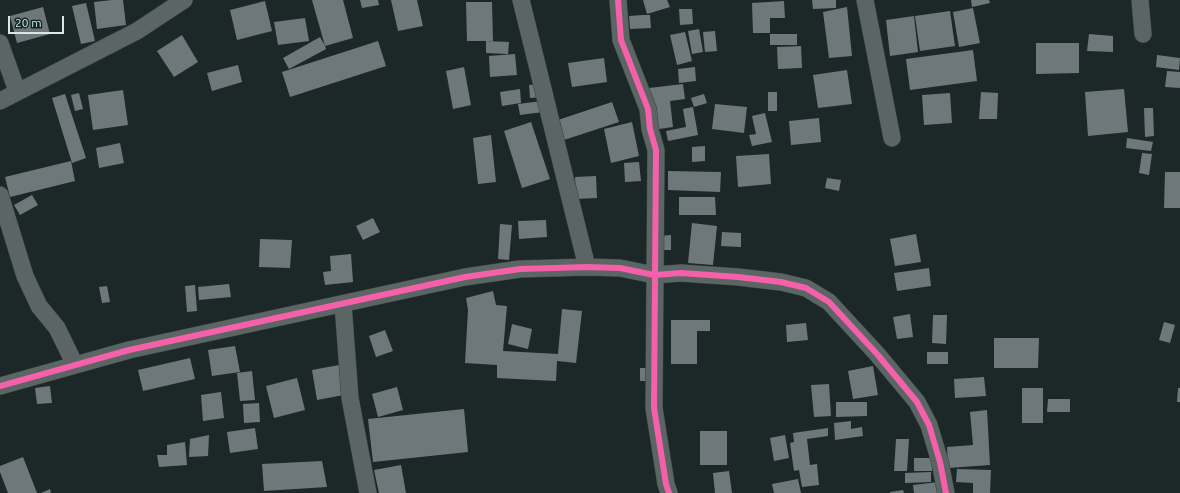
<!DOCTYPE html>
<style>
body{margin:0}
#map{position:relative;width:1180px;height:493px;overflow:hidden;background:#1c2828;font-family:Ubuntu,sans-serif}
canvas{display:block}
.scale{position:absolute;left:8px;top:16px;width:56px;height:18px;box-sizing:border-box;border:2px solid #d9e7e7;border-top:0;padding-left:5px;font-size:12px;line-height:14px;white-space:nowrap;color:#d9e7e7;-webkit-text-stroke:3px #0c2424;paint-order:stroke}
</style>
<div id="map">
<canvas width="1180" height="493"></canvas>
<div class="scale">20 m</div>
</div>
<script>
const c = document.querySelector('canvas').getContext('2d');
c.lineJoin = 'round';
function fill(path, color) { c.fillStyle = color; c.fill(path, 'evenodd'); }
const shape = rows => new Path2D(rows.map(r => 'M' + r).join(''));
function trace(path, color, width, dash) { c.strokeStyle = color; c.lineWidth = width; c.lineCap = dash ? 'butt' : 'round'; c.setLineDash(dash || []); c.stroke(path); }
const building = shape([
 [112,0,123,0,126,25,97,29,94,2],
 [312,0,343,0,353,38,325,46,326,49,289,69,283,58,320,37,325,46],
 [360,0,378,0,379,5,362,8],
 [391,0,417,0,423,26,398,31],
 [643,0,667,0,670,7,647,14],
 [812,0,836,0,836,8,813,9],
 [971,0,989,0,990,3,972,7],
 [265,1,272,31,237,40,230,10],
 [784,1,785,18,770,18,770,33,753,33,752,3],
 [466,2,492,2,493,41,467,41],
 [86,3,95,41,81,44,72,6],
 [43,7,50,34,17,43,10,16],
 [847,7,852,56,829,58,823,12],
 [973,8,980,43,959,47,953,12],
 [679,9,692,9,693,24,680,25],
 [950,11,955,46,920,51,915,16],
 [643,15,650,15,651,28,630,29,629,16],
 [914,16,918,52,890,56,886,20],
 [305,18,309,41,278,45,274,22],
 [699,29,703,52,692,54,688,31],
 [715,31,717,51,705,52,703,32],
 [685,32,692,61,677,65,670,35],
 [770,34,797,34,797,45,770,45],
 [1089,34,1113,36,1113,52,1087,51],
 [182,35,198,62,174,77,157,51],
 [378,41,386,66,290,97,282,72],
 [486,41,509,42,508,54,486,53],
 [1036,43,1079,43,1079,73,1036,74],
 [801,46,802,68,778,69,777,47],
 [973,50,977,81,910,90,906,59],
 [515,54,517,75,490,77,489,56],
 [1157,55,1180,58,1179,70,1156,67],
 [604,58,607,82,572,87,568,63],
 [238,65,242,82,212,91,207,73],
 [464,67,471,105,453,109,446,71],
 [695,67,696,81,679,83,678,69],
 [847,70,852,104,818,108,813,75],
 [1167,71,1180,72,1180,88,1165,87],
 [541,84,542,97,530,98,529,85],
 [683,84,685,99,670,101,673,127,652,130,649,88],
 [520,89,521,103,502,106,500,92],
 [1124,89,1128,132,1088,136,1085,92],
 [123,90,128,125,93,130,88,95],
 [768,92,777,92,777,111,768,111],
 [981,92,998,93,997,119,979,119],
 [79,93,83,109,75,111,71,95],
 [950,93,952,123,924,125,922,95],
 [65,94,86,158,72,163,52,98],
 [704,94,707,103,694,107,691,98],
 [542,101,543,112,520,115,518,104],
 [612,102,619,122,564,140,558,120],
 [715,104,747,107,744,133,712,129],
 [693,107,698,135,668,141,666,131,686,127,683,109],
 [1144,108,1153,108,1154,136,1145,137],
 [765,113,772,142,752,146,749,135,756,134,752,116],
 [819,118,821,142,791,145,789,121],
 [531,122,550,179,522,188,504,131],
 [632,122,639,156,611,163,604,129],
 [491,135,496,182,478,184,473,138],
 [1127,138,1153,142,1151,151,1126,148],
 [120,143,124,163,99,168,96,148],
 [705,146,705,161,692,162,692,147],
 [1142,153,1152,154,1149,175,1139,173],
 [769,154,771,184,738,187,736,156],
 [71,161,75,181,10,197,5,177],
 [639,162,641,181,625,182,624,163],
 [668,171,721,172,720,192,668,190],
 [1165,172,1180,172,1180,208,1164,208],
 [596,176,597,198,576,199,575,177],
 [827,178,841,180,839,191,825,188],
 [32,195,38,205,20,215,14,205],
 [679,197,715,197,716,215,679,215],
 [373,218,380,232,363,240,356,226],
 [546,220,547,237,519,239,518,221],
 [692,223,717,226,713,265,688,263],
 [500,224,512,225,509,260,498,259],
 [722,232,741,233,741,247,721,246],
 [916,234,921,262,895,266,890,239],
 [671,235,671,250,661,250,660,236],
 [260,239,292,240,290,268,259,267],
 [351,254,353,282,325,285,323,272,331,271,330,256],
 [929,268,931,286,897,291,894,273],
 [229,284,231,297,199,300,198,287],
 [195,285,197,311,187,312,185,286],
 [107,286,110,302,102,303,99,287],
 [493,291,496,305,507,306,503,351,558,354,562,309,582,311,576,363,557,361,556,381,497,378,497,365,465,363,468,310,466,298],
 [910,314,913,337,897,339,893,317],
 [933,315,947,315,946,344,932,343],
 [671,320,710,320,710,331,697,331,697,364,671,364],
 [1164,322,1175,325,1170,343,1159,340],
 [806,323,808,340,787,342,786,325],
 [512,324,532,329,528,349,508,344],
 [385,330,393,351,376,357,369,336],
 [994,338,1039,338,1038,368,994,368],
 [235,346,240,372,212,376,208,350],
 [927,352,948,352,948,364,927,364],
 [190,358,195,379,143,391,138,370],
 [339,365,344,395,317,400,312,370],
 [873,366,878,395,853,399,848,371],
 [640,368,655,368,655,381,640,381],
 [252,371,255,400,240,401,237,373],
 [984,377,986,396,955,398,954,379],
 [297,378,305,410,274,418,266,386],
 [829,384,831,416,814,417,811,385],
 [50,386,52,403,37,404,35,388],
 [397,387,403,410,378,417,372,394],
 [1022,388,1043,388,1043,423,1022,423],
 [1178,388,1180,388,1180,402,1177,402],
 [221,392,224,418,203,421,201,395],
 [1048,399,1070,399,1070,412,1047,412],
 [836,402,867,402,867,416,836,417],
 [259,403,260,422,244,423,243,404],
 [464,409,468,452,373,462,368,419],
 [987,410,990,465,948,468,947,447,973,445,970,412],
 [851,421,851,429,862,427,863,436,835,440,834,423],
 [255,428,258,449,230,453,227,432],
 [828,428,828,436,807,439,810,465,817,464,819,485,802,487,799,470,794,471,790,443,794,442,793,433],
 [700,431,727,431,727,465,700,465],
 [209,435,208,456,189,457,190,439],
 [785,435,789,458,774,461,770,438],
 [896,439,909,439,907,471,894,471],
 [185,442,187,465,159,467,157,455,167,455,167,445],
 [23,457,37,493,8,493,0,472,0,466],
 [914,458,933,458,932,471,914,471],
 [322,461,327,487,264,491,262,464],
 [401,465,406,493,379,493,374,470],
 [957,469,991,470,990,493,973,493,973,483,956,482],
 [729,471,732,493,715,493,713,473],
 [931,472,931,482,905,483,905,473],
 [798,479,801,493,774,493,772,484],
 [938,482,939,493,914,493,913,485],
 [50,489,51,493,41,493],
 [903,490,904,493,890,493,890,492]
]);
const minor = shape([
 [521,0,587,267],
 [618,0,621,40,648,109,650,129,656,150,654,408,666,484,669,493],
 [865,0,892,138],
 [1140,0,1143,34],
 [0,43,17,91],
 [0,101,137,31,184,0],
 [0,195,25,276,39,306,57,328,75,365],
 [343,304,350,398,368,493],
 [0,386,129,350,465,277,520,269,587,267,620,268,654,275,681,273,738,277,781,282,806,288,829,302,877,354,917,402,929,425,940,462,946,493]
]);
const cycleway = shape([
 [618,0,621,40,648,109,650,129,656,150,654,408,666,484,669,493],
 [0,386,129,350,465,277,520,269,587,267,620,268,654,275,681,273,738,277,781,282,806,288,829,302,877,354,917,402,929,425,940,462,946,493]
]);
fill(building, '#6e787a');
trace(minor, '#394343', 18);
trace(minor, '#5b6564', 17);
trace(cycleway, '#f560ab', 6);
</script>
